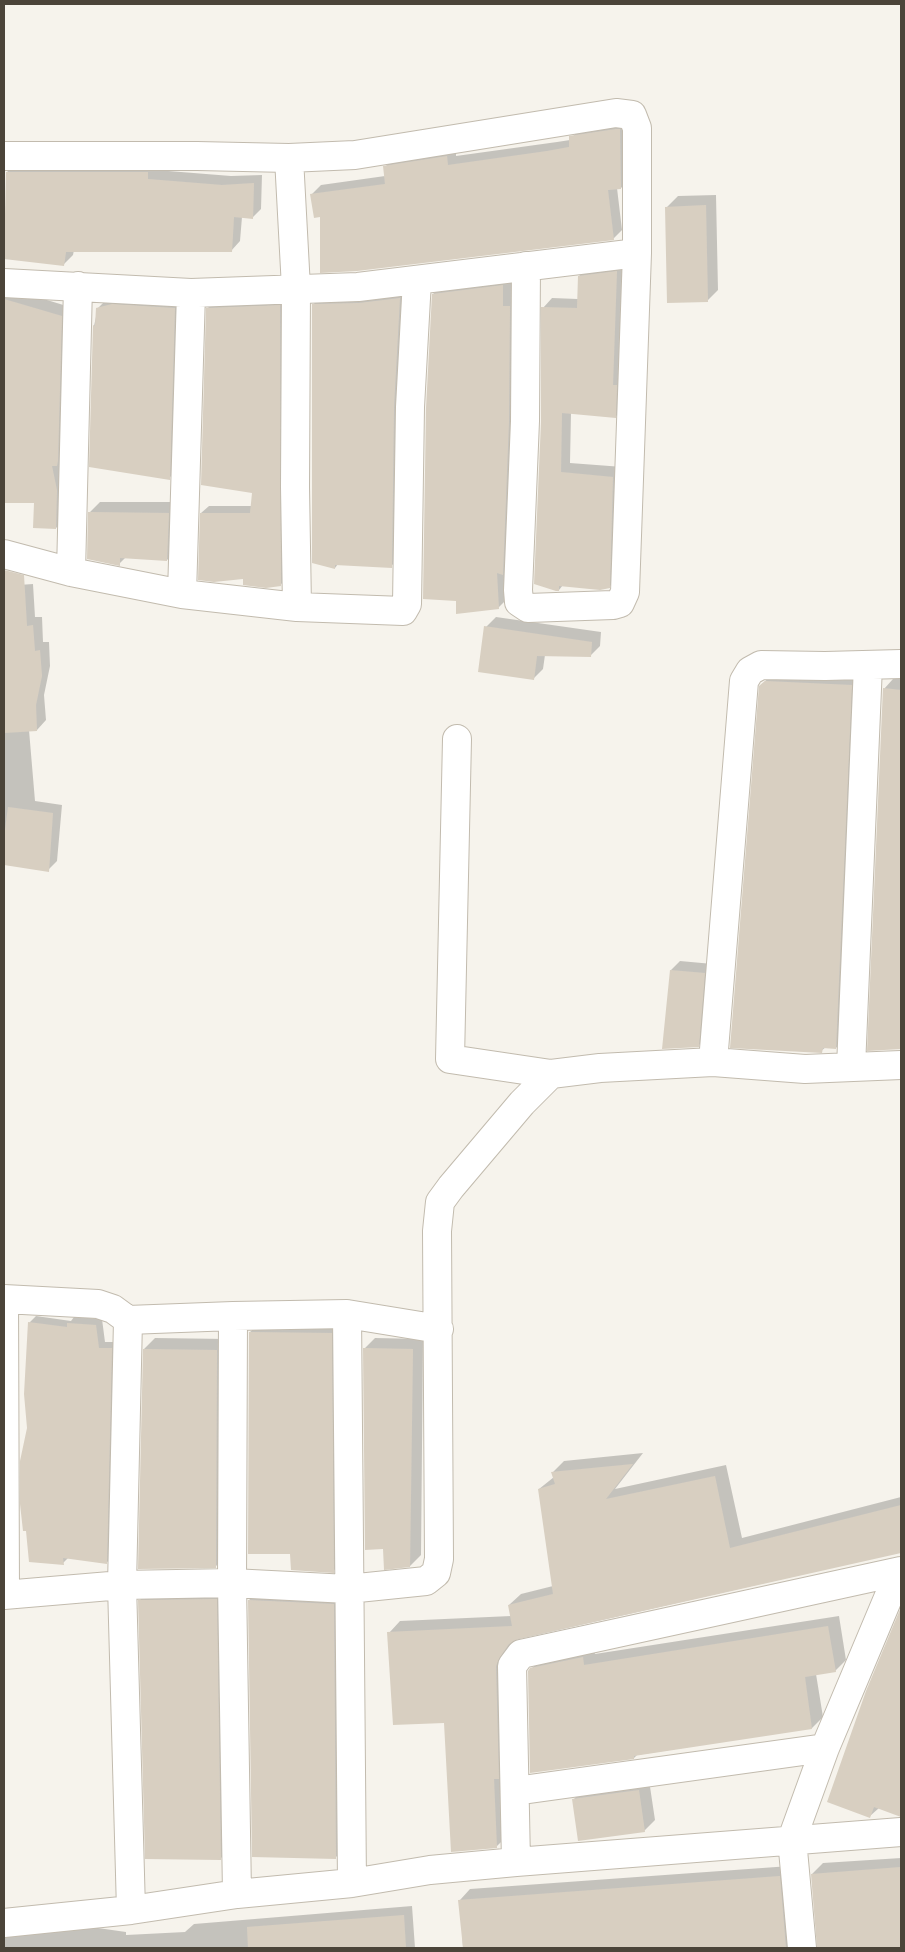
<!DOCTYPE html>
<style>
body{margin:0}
#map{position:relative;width:905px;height:1952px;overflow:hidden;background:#f6f3ec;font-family:Roboto,sans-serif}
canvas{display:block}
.frame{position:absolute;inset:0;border:5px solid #4b4439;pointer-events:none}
</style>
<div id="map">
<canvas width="905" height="1952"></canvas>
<div class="frame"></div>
</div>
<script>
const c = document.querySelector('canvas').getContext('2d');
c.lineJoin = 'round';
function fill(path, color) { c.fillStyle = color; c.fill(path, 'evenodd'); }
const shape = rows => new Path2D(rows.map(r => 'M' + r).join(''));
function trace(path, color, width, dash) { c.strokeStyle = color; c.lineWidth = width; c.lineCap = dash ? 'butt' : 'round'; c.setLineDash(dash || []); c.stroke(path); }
const shadow = shape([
 [626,120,630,179,621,188,617,188,622,230,613,239,322,215,312,194,321,185,385,176,385,167,394,158,456,148,456,156,557,142,570,140,580,128],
 [16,163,157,163,156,170,231,176,262,175,261,209,252,218,242,217,240,241,231,251,74,250,73,255,64,264,4,258,7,172],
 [716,195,718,290,707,301,667,207,678,196],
 [626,262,625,407,615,417,571,413,570,463,623,467,619,577,609,587,563,585,559,590,542,422,543,308,552,298,578,299,579,276,589,267],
 [513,276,520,296,508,598,498,608,458,600,433,294,443,284],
 [4,287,70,307,65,519,56,528,35,501,4,501],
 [409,289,401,557,391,566,338,564,335,568,313,305,322,295],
 [110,296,187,296,182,466,169,478,94,326,98,308],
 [287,299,288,578,280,585,244,578,201,513,209,506,252,506,253,492,207,309,215,301],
 [100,502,179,502,178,549,167,560,126,557,119,564,89,513],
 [33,584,35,617,42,617,43,642,49,642,50,666,44,695,46,720,37,730,29,730,35,801,62,805,57,861,48,870,4,864,4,586],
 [496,617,601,632,600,646,590,656,545,655,543,669,533,679,486,627],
 [777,670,862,675,846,1037,836,1048,826,1047,821,1051,731,1046,760,686],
 [901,670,901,1048,869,1049,884,689],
 [680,961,713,964,707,1037,698,1046,671,970],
 [36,1316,71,1321,74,1317,102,1319,105,1342,118,1342,113,1557,106,1563,69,1557,63,1563,28,1428,29,1323],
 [261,1322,342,1323,344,1561,333,1571,292,1553,250,1332],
 [155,1338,228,1339,227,1556,216,1566,144,1349],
 [375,1338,423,1339,421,1555,410,1566,364,1349],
 [643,1453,615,1489,726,1465,742,1538,901,1497,901,1552,514,1640,507,1654,508,1835,496,1847,445,1721,389,1633,400,1621,511,1616,509,1605,521,1594,553,1586,539,1489,554,1477,552,1473,564,1461],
 [227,1589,231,1848,220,1859,139,1601,150,1590],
 [260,1590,344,1594,346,1847,336,1857,249,1600],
 [901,1613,901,1816,879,1808,870,1816,867,1691],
 [839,1616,846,1660,835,1671,816,1674,823,1717,812,1728,637,1755,634,1758,531,1669,542,1658,593,1646,595,1654],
 [649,1780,655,1820,644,1831,574,1799,584,1788],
 [901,1858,901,1948,819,1948,812,1874,823,1863],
 [790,1866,802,1948,463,1948,460,1900,470,1889],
 [412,1906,415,1948,4,1948,4,1930,70,1924,126,1932,126,1935,185,1932,194,1924]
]);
const building = shape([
 [616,129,620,129,621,189,608,190,614,240,357,271,320,273,320,217,314,218,310,194,385,184,383,166,447,156,448,165,547,151,569,147,569,136],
 [6,172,148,172,148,179,222,185,254,183,253,219,234,217,232,252,66,252,64,266,4,259],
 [706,205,708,302,667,303,665,207],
 [617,271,613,385,617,385,616,418,562,413,561,472,613,477,610,588,600,590,559,586,559,591,556,591,534,584,541,422,541,307,577,308,578,276],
 [503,285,503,306,510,306,509,421,503,575,497,573,499,609,456,614,456,601,423,599,426,408,432,294],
 [400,298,394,407,392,568,335,565,335,569,312,563,312,304,359,303],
 [4,299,62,316,58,461,57,466,52,466,57,490,56,529,33,528,34,503,4,503],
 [112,304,175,308,170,480,89,467,93,325,95,326,96,308],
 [280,305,281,586,266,588,243,585,243,579,214,582,198,580,200,513,250,513,252,493,201,485,206,308],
 [88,512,169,513,167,561,120,558,120,566,87,559],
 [4,570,24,575,27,626,33,625,35,651,40,650,42,676,36,705,37,731,4,733],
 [484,626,592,642,591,657,537,656,534,680,478,672],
 [765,681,852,685,836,1049,823,1048,822,1053,730,1048,759,686],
 [883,688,901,690,901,1049,867,1051],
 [8,807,53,813,49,872,4,865,4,837],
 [670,970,705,973,699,1047,662,1049],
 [28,1322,67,1327,67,1323,96,1325,99,1348,112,1348,107,1564,63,1558,64,1565,29,1562,26,1531,23,1531,20,1504,20,1461,27,1428,24,1394],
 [249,1332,332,1333,334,1573,291,1570,290,1554,248,1554],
 [363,1348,413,1349,410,1567,384,1570,383,1549,365,1550],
 [143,1349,217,1350,216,1568,138,1569],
 [633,1464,606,1499,715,1476,730,1548,901,1505,901,1553,518,1639,509,1644,500,1657,496,1666,499,1779,494,1779,497,1848,451,1852,444,1723,393,1725,387,1632,512,1626,508,1605,553,1594,538,1489,555,1484,551,1472],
 [217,1599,221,1860,145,1859,138,1600],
 [248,1600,334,1604,336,1859,252,1857],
 [901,1607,901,1817,874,1807,870,1818,827,1802,866,1691],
 [828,1626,836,1672,805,1677,812,1729,634,1756,634,1759,530,1773,528,1671,530,1668,583,1657,584,1665],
 [639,1790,645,1832,578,1841,572,1799],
 [901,1867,901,1948,817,1948,811,1874],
 [780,1876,786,1948,463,1948,458,1900],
 [404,1915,406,1948,248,1948,247,1927]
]);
const street = shape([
 [4,156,197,156,289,158,355,155,616,113,632,115,637,128,637,253,625,592,620,603,613,605,528,608,519,602,518,590,525,421,526,266],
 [289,158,296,288,295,487,297,607],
 [4,283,191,293,358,287,637,253],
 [4,554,71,572,182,594,297,607,403,611,407,604,410,407,417,280],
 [71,572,78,286],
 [182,594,191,293],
 [457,739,450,1059,551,1074],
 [713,1062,744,681,750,671,761,665,825,666,901,664],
 [851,1067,868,665],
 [4,1299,98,1304,113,1309,128,1320,233,1316,347,1314,439,1329],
 [4,1299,5,1595],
 [347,1314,352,1883],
 [233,1316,232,1583,237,1894],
 [128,1320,122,1585,131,1910],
 [4,1595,122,1585,232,1583,348,1589,426,1581,436,1573,439,1559,437,1231,440,1202,451,1187,522,1103,551,1074,600,1068,713,1062,805,1069,901,1065],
 [515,1791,825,1748],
 [516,1862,901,1832],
 [4,1923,131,1910,237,1894,352,1883,430,1870,516,1862,512,1666,521,1654,901,1571],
 [802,1948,792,1839,825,1748,899,1572]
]);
fill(shadow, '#0003');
fill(building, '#d8cfc1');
trace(street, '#c2bbae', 30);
trace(street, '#fff', 28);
</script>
